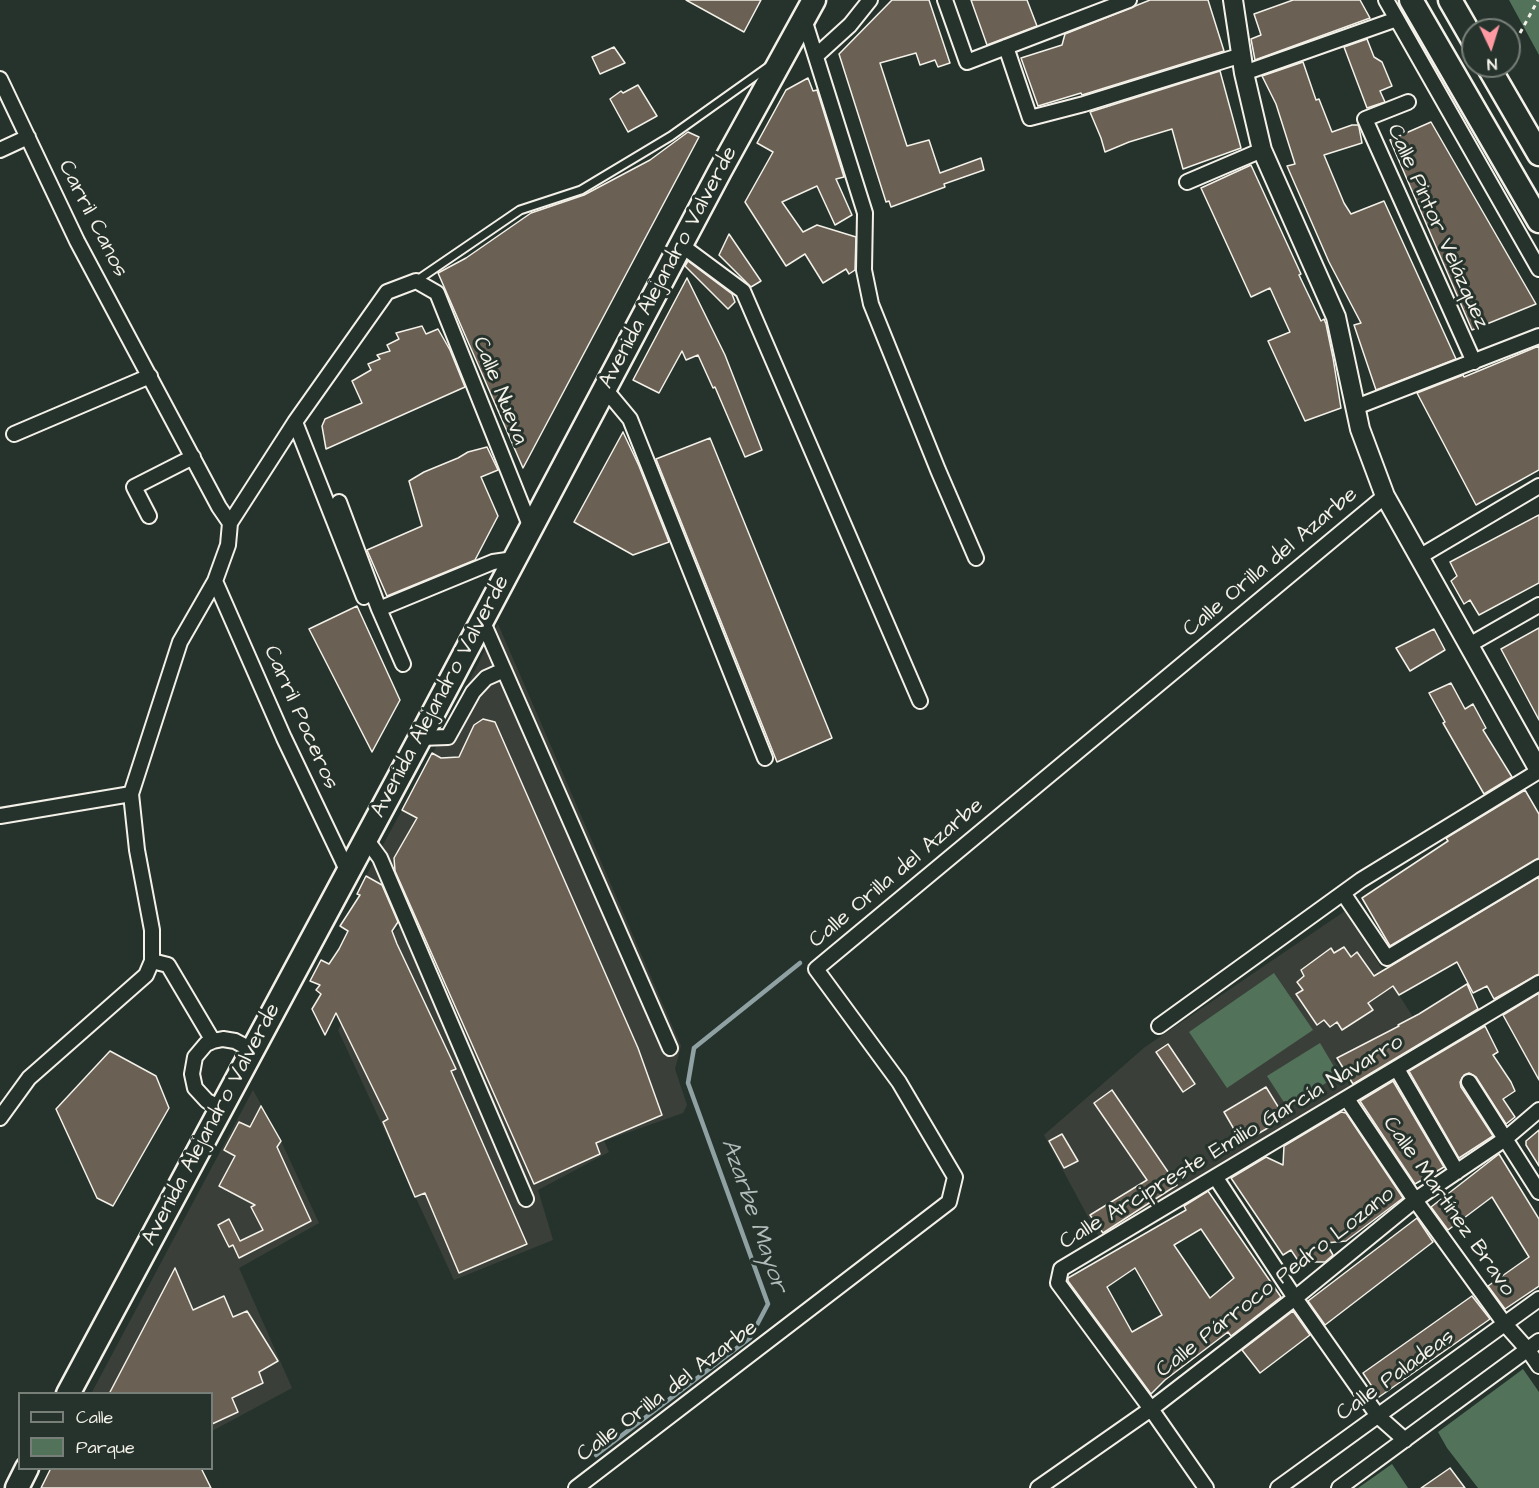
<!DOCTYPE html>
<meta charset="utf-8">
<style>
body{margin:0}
#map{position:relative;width:1539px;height:1488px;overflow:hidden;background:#26332d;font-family:"Architects Daughter",sans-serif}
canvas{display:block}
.legend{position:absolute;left:18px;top:1392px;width:195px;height:78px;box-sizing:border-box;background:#26332d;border:2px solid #787f78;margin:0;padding:8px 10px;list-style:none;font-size:18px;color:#f4f1e8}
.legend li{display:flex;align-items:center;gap:12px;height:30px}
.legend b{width:30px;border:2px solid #787f78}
.north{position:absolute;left:1461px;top:18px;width:60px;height:60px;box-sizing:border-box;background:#26332d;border:2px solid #787f78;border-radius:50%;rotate:176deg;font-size:16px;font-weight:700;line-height:24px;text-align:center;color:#f4f1e8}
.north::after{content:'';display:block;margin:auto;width:21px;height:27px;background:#ff9aa2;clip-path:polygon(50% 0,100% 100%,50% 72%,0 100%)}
</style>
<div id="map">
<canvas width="1539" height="1488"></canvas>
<ul class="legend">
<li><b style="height:8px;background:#26332d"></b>Calle</li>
<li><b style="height:16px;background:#52725a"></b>Parque</li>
</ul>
<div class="north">N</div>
</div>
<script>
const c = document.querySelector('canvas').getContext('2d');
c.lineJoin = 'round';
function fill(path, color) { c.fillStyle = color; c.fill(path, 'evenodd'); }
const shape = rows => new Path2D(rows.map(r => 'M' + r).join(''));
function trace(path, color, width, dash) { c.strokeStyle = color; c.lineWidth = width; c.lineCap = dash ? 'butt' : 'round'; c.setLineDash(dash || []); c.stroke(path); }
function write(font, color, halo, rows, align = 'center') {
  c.font = font + ' "Architects Daughter",sans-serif'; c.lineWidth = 6; c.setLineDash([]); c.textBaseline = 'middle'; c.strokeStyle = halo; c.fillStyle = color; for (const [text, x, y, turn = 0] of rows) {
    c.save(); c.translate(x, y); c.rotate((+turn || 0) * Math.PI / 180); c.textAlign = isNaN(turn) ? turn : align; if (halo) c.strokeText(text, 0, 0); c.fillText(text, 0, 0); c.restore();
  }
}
const built = shape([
 [498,624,681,1046,675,1069,687,1105,683,1113,604,1141,609,1152,538,1190,553,1240,454,1280,338,1030,391,934,401,926,388,888,366,876,402,810,439,831,444,758,433,753],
 [1345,911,1413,1017,1334,1060,1352,1089,1101,1241,1044,1135,1145,1047],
 [253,1090,281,1141,319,1223,239,1268,292,1388,212,1431,212,1394,91,1394]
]);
const green = shape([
 [1509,0,1539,0,1539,55],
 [1274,973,1313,1030,1227,1088,1189,1032],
 [1320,1043,1339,1075,1287,1107,1267,1076],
 [1523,1369,1539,1392,1539,1488,1478,1488,1447,1448,1438,1432],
 [1392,1464,1408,1488,1358,1488]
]);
const stream = shape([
 [596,1455,750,1338,768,1304,688,1083,694,1048,800,963]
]);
const building = shape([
 [686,0,761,0,744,32,686,0],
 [892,0,929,0,950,63,938,67,935,60,920,65,916,53,880,63,907,146,929,140,940,173,981,158,984,170,944,184,945,187,891,207,889,201,886,202,839,54,892,0],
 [971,0,1027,0,1037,26,987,45,971,0],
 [1150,0,1208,0,1224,51,1082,95,1081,93,1038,106,1021,58,1062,45,1065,34,1150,0],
 [1293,0,1360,0,1370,18,1255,60,1251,39,1261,35,1254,14,1293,0],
 [1367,39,1374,57,1382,62,1392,86,1380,91,1385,102,1367,108,1344,47,1367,39],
 [614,47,625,63,600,74,592,57,614,47],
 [1303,62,1316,100,1319,99,1332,132,1352,125,1358,125,1359,127,1362,143,1324,155,1344,203,1351,214,1384,201,1456,359,1376,390,1354,325,1361,323,1329,262,1287,166,1295,164,1276,104,1262,76,1303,62],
 [1220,71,1241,148,1183,169,1172,129,1129,142,1105,152,1101,138,1090,112,1220,71],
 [808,78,813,91,817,90,844,177,836,179,852,215,835,225,817,186,782,202,803,232,817,225,856,237,855,270,849,274,846,269,823,283,805,254,786,266,745,202,773,152,757,143,786,90,808,78],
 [638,85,657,116,628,132,610,99,621,91,623,93,638,85],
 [1431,122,1536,304,1472,330,1390,140,1431,122],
 [688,132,699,137,523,468,438,273,466,258,531,213,584,195,650,160,688,132],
 [1251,165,1301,274,1299,275,1321,321,1324,319,1326,324,1333,358,1341,408,1305,421,1268,341,1290,332,1284,319,1270,288,1251,297,1201,188,1251,165],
 [729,234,761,281,751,287,719,255,729,234],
 [688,261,732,294,735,302,728,309,685,266,688,261],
 [687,278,725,355,762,450,745,457,715,387,713,388,698,355,686,360,682,351,659,393,633,380,687,278],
 [422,326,426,334,438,329,450,350,465,387,326,449,322,426,325,419,362,403,352,381,371,370,368,364,380,359,377,355,390,351,387,345,399,339,396,333,422,326],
 [1539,346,1539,470,1476,505,1417,393,1463,375,1464,377,1539,346],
 [623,432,639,466,669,542,633,555,574,522,623,432],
 [710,438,832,738,777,762,656,459,710,438],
 [487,447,498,470,481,477,498,516,475,560,387,596,367,550,422,526,409,481,424,472,458,458,468,452,487,447],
 [1539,515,1539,583,1479,615,1470,600,1464,604,1451,581,1457,576,1450,562,1539,515],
 [357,606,400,700,372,752,309,629,357,606],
 [1539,628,1539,720,1501,649,1539,628],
 [1434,629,1445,650,1410,671,1396,648,1434,629],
 [1451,683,1465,709,1473,704,1486,728,1483,730,1512,777,1484,794,1443,723,1445,722,1429,693,1451,683],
 [483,719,495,722,638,1048,662,1115,596,1143,600,1154,534,1184,395,871,394,858,417,818,402,810,432,753,441,758,459,757,474,725,483,719],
 [1525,790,1539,814,1539,858,1390,946,1362,898,1448,841,1446,838,1525,790],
 [366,876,382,885,398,922,392,931,397,944,456,1069,451,1071,527,1244,459,1273,425,1193,415,1197,383,1122,388,1119,336,1013,325,1035,312,1009,321,994,316,990,320,985,310,981,321,960,329,964,339,949,348,931,340,926,360,895,357,894,366,876],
 [1539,877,1539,974,1494,999,1487,986,1473,993,1457,962,1399,995,1393,986,1368,1003,1373,1010,1342,1030,1337,1022,1330,1027,1324,1020,1317,1025,1296,994,1303,990,1297,982,1304,976,1301,970,1331,948,1334,953,1344,947,1351,957,1357,952,1374,976,1539,877],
 [1467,984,1478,1009,1353,1084,1337,1058,1399,1026,1398,1025,1419,1014,1467,984],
 [1539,993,1539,1080,1503,1015,1539,993],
 [1485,1026,1498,1052,1493,1055,1511,1082,1515,1091,1503,1099,1515,1117,1506,1124,1476,1077,1469,1073,1464,1075,1460,1082,1461,1087,1493,1136,1459,1158,1409,1071,1485,1026],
 [1168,1044,1195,1084,1183,1092,1156,1052,1168,1044],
 [110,1051,156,1076,169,1108,113,1206,97,1198,56,1109,110,1051],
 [1393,1081,1444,1167,1415,1184,1360,1101,1393,1081],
 [1266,1087,1285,1118,1242,1143,1224,1112,1266,1087],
 [1112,1090,1177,1185,1103,1233,1090,1215,1147,1180,1094,1103,1112,1090],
 [261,1106,281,1141,277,1147,311,1221,239,1258,233,1245,229,1247,218,1225,229,1219,240,1241,263,1230,251,1207,255,1205,219,1186,235,1156,224,1150,239,1122,250,1127,261,1106],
 [1341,1112,1346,1113,1403,1198,1346,1241,1326,1243,1333,1255,1325,1262,1299,1262,1291,1250,1283,1255,1231,1178,1266,1157,1283,1165,1284,1146,1341,1112],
 [1539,1130,1539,1166,1526,1145,1526,1141,1539,1130],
 [1062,1134,1078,1161,1064,1168,1049,1141,1062,1134],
 [1499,1154,1539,1219,1539,1286,1505,1309,1488,1286,1529,1257,1492,1197,1448,1230,1431,1207,1499,1154],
 [1208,1191,1281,1297,1231,1336,1228,1332,1165,1380,1151,1394,1068,1281,1068,1278,1186,1210,1184,1206,1208,1191],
 [1201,1229,1234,1278,1210,1298,1174,1245,1201,1229],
 [1135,1268,1162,1315,1132,1332,1107,1287,1135,1268],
 [1417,1218,1433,1242,1325,1325,1308,1301,1417,1218],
 [175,1268,193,1310,224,1296,233,1317,247,1311,278,1361,259,1372,263,1383,232,1398,238,1412,212,1424,212,1394,109,1394,175,1268],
 [1472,1296,1490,1319,1379,1397,1363,1373,1472,1296],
 [1293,1311,1310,1335,1260,1373,1242,1350,1293,1311],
 [51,1468,201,1468,211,1488,41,1488,51,1468],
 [1450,1468,1465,1488,1421,1488,1450,1468]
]);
const path = shape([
 [1520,33,1538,0]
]);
const service = shape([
 [416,281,520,210,581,190,671,136,768,67]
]);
const minor = shape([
 [945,0,967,62,1129,0],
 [1386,0,1539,269],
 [804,19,865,213,864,270,871,304,938,470,976,558],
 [1006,47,1030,118,1084,104,1242,55],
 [817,55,850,25,870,0],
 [1244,73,1397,19],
 [0,79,77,241,219,507,230,523],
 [1408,102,1365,119,1474,362],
 [0,150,28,137],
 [1187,182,1262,150],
 [681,245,743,291,920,701],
 [605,389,630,419,765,758],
 [1356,407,1539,336],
 [295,422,364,597],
 [14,434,150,376],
 [339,502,379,609,493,562,514,559],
 [149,516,134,487,193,457],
 [1419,557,1539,486],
 [215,581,284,738,348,872],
 [379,609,403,664],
 [482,620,670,1048],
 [1469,645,1539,605],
 [420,738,448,737,473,692,486,678,504,670],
 [0,816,131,794],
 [366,839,380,858,526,1199],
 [1343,893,1387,958,1539,867],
 [152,961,168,965,213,1041],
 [1159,1026,1361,880,1539,771],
 [1397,1069,1457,1172],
 [1469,1082,1539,1192],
 [1347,1099,1415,1200,1504,1323,1528,1350,1539,1366],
 [221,1108,207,1101,195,1088,192,1074,195,1057,206,1044,213,1041,223,1039,235,1041,252,1050],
 [0,1118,29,1078,146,975,152,961,152,930,137,850,131,794,180,642,215,581,228,545,230,523,295,422,387,292,416,281,437,293,531,528],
 [1216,1178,1295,1298,1378,1416,1405,1440],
 [576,1488,949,1202,955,1177,899,1082,816,969,1385,496],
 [1038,1488,1151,1409,1295,1298,1415,1200,1505,1139,1539,1110],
 [1206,1488,1151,1409,1058,1283,1061,1269,1539,983],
 [1278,1488,1539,1299],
 [1339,1488,1539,1341]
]);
const tertiary = shape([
 [1233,0,1244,73,1262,150,1336,317,1360,429,1385,496,1539,770]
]);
const primary = shape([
 [1411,0,1539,221],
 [1450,0,1473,40],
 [1488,66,1539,154],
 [68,1394,420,738,720,171,814,0],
 [17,1488,27,1468]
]);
const streetNames = [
 ["Carril Canos",92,219,63],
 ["Calle Pintor Velázquez",1437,227,66],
 ["Avenida Alejandro Valverde",669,268,-62],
 ["Calle Nueva",499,391,68],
 ["Calle Orilla del Azarbe",1271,563,-40],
 ["Avenida Alejandro Valverde",441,697,-62],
 ["Carril Poceros",300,718,66],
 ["Calle Orilla del Azarbe",897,874,-40],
 ["Avenida Alejandro Valverde",212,1125,-62],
 ["Calle Arcipreste Emilio García Navarro",1232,1143,-31],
 ["Calle Martínez Bravo",1448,1207,55],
 ["Calle Párroco Pedro Lozano",1276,1283,-38],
 ["Calle Paladeas",1396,1376,-36],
 ["Calle Orilla del Azarbe",668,1392,-37]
];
const waterNames = [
 ["Azarbe Mayor",753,1216,71]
];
fill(built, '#3a4039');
fill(green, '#52725a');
trace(stream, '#8fa1a2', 4.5);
fill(building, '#6a6054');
trace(building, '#f4f1e8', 1.5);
trace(service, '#f4f1e8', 11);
trace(minor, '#f4f1e8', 18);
trace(tertiary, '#f4f1e8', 22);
trace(primary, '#f4f1e8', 27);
trace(path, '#f4f1e8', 3, [4.5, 4.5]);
trace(service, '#26332d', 7);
trace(minor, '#26332d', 14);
trace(tertiary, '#26332d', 18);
trace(primary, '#26332d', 22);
write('22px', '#f4f1e8', '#26332d', streetNames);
write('italic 24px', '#b1bbb9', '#26332d', waterNames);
</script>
